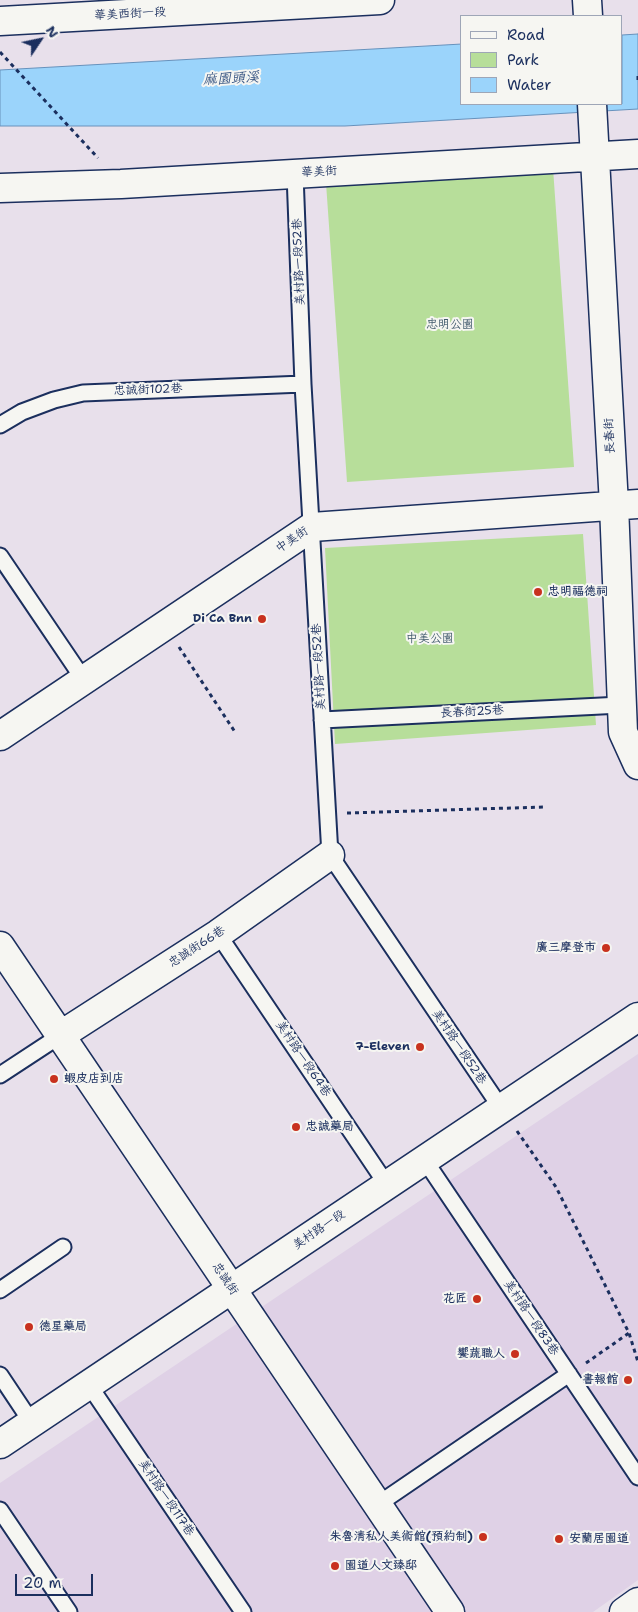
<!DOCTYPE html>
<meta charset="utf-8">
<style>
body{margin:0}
#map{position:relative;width:638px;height:1612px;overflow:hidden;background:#e8e0eb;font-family:"Shantell Sans",sans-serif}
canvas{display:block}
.legend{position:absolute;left:460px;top:15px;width:162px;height:90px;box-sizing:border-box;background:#f6f6f2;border:1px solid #9ea6b7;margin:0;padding:6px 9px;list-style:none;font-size:15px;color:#1b2f5e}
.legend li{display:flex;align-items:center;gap:10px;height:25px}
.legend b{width:25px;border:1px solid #9ea6b7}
.north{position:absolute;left:15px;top:15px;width:50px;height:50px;-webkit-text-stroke:4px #f6f6f2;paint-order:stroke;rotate:56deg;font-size:14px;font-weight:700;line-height:20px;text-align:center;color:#1b2f5e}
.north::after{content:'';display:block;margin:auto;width:18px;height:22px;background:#1b2f5e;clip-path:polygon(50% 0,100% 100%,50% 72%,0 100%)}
.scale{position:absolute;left:15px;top:1574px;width:78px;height:22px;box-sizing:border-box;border:2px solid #1b2f5e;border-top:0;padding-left:6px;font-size:15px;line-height:18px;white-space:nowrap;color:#1b2f5e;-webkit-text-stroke:4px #f6f6f2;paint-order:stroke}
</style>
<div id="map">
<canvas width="638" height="1612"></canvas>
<ul class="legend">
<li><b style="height:6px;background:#f6f6f2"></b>Road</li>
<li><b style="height:14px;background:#b7de9a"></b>Park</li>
<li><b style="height:14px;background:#9bd4fb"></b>Water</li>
</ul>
<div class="north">N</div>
<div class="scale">20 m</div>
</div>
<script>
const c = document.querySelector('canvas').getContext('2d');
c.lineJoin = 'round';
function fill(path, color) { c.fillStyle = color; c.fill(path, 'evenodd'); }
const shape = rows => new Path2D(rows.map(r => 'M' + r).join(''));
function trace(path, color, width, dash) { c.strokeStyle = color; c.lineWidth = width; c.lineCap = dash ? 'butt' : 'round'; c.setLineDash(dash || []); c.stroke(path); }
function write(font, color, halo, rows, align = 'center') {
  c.font = font + ' "Shantell Sans","LXGW WenKai TC",sans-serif'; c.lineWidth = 4; c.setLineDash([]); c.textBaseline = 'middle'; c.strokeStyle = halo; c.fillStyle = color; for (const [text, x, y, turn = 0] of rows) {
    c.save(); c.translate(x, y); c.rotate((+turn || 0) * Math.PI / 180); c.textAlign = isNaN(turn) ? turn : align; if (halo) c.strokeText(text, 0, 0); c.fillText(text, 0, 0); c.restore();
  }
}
const built = shape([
 [638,1054,638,1580,593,1612,0,1612,0,1483]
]);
const green = shape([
 [553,168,574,467,347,482,326,183],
 [583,534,596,725,335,744,325,548]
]);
const water = shape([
 [638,34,638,109,345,126,0,126,0,70,462,44,462,104,622,104,622,35,638,34]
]);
const path = shape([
 [0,52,98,158],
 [638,76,638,82],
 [179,647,235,732],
 [347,813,544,807],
 [517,1131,556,1187,629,1333,638,1362],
 [586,1363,629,1333]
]);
const service = shape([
 [295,174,303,384,330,855,501,1108],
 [0,425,22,412,54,400,83,393,303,384],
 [0,556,84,680],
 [322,720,621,705],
 [218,934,387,1185],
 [0,1075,61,1035],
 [424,1159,638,1477],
 [0,1290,63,1247],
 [0,1375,32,1423],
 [89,1385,243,1612],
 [377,1505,569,1374],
 [0,1510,69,1612]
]);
const minor = shape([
 [587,0,588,16],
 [0,21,380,0],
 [592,104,614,505,623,732,638,765],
 [0,188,121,184,638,154],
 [0,736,312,527,638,504],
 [0,946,450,1612],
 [61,1035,218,934,330,855],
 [624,1612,638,1602]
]);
const tertiary = shape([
 [0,1444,638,1017]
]);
const markers = [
 [538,592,5,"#c8321e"],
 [262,619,5,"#c8321e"],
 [606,948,5,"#c8321e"],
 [420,1047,5,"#c8321e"],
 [54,1079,5,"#c8321e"],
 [296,1127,5,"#c8321e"],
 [477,1299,5,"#c8321e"],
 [29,1327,5,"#c8321e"],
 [515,1354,5,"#c8321e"],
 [628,1380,5,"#c8321e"],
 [483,1537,5,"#c8321e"],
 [559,1539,5,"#c8321e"],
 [335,1566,5,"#c8321e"]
];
const streetNames = [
 ["華美西街一段",130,14,-3],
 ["華美街",319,172,-3],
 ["美村路一段52巷",299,262,-92],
 ["忠誠街102巷",148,390,-2],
 ["長春街",610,436,-93],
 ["中美街",292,540,-34],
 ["美村路一段52巷",319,667,-93],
 ["長春街25巷",472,712,-3],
 ["忠誠街66巷",197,947,-33],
 ["美村路一段52巷",459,1047,56],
 ["美村路一段64巷",303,1059,56],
 ["美村路一段",319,1230,-34],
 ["忠誠街",225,1279,56],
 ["美村路一段83巷",531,1318,56],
 ["美村路一段117巷",166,1498,56]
];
const parkNames = [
 ["忠明公園",450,325],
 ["中美公園",430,639]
];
const poiNames = [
 ["忠明福德祠",548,592,"left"],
 ["Di Ca Bnn",252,619],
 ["廣三摩登市",596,948],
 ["7-Eleven",410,1047],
 ["蝦皮店到店",64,1079,"left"],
 ["忠誠藥局",306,1127,"left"],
 ["花匠",467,1299],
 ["德星藥局",39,1327,"left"],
 ["饗蔬職人",505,1354],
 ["書報館",618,1380],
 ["朱魯清私人美術館(預約制)",473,1537],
 ["安蘭居園道",569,1539,"left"],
 ["園道人文臻邸",345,1566,"left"]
];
const waterNames = [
 ["麻園頭溪",231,79,-3]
];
fill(built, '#dfd1e6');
fill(green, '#b7de9a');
fill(water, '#9bd4fb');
trace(water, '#6892bc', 1);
trace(service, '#1b2f5e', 19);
trace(minor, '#1b2f5e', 31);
trace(tertiary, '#1b2f5e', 31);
trace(path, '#1b2f5e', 3, [4, 4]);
trace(service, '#f6f6f2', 15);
trace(minor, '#f6f6f2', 28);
trace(tertiary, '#f6f6f2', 28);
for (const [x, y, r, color] of markers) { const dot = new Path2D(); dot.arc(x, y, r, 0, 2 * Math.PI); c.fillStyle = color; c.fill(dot); trace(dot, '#f6f6f2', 2); }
write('12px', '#1b2f5e', '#f6f6f2', streetNames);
write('12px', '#425b6d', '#f6f6f2', parkNames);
write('bold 12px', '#1b2f5e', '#f6f6f2', poiNames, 'right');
write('italic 14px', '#3b5885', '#f6f6f2', waterNames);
</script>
